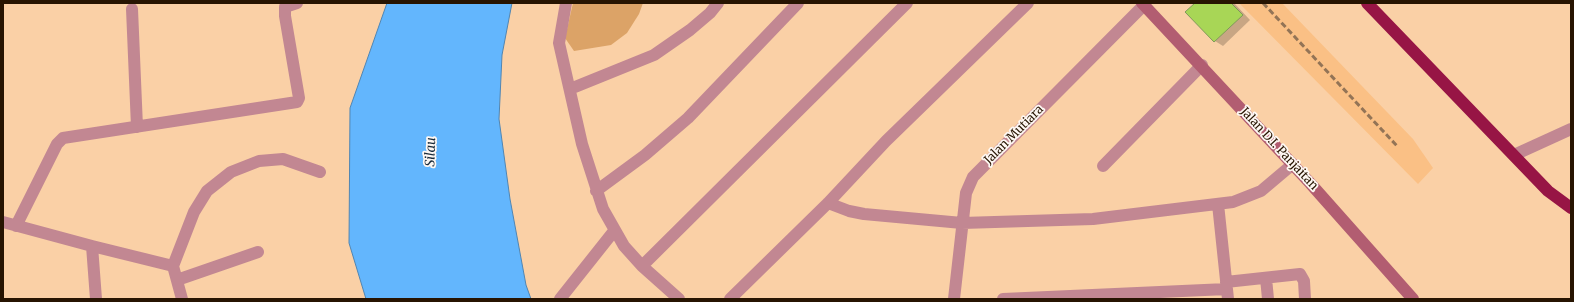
<!DOCTYPE html>
<style>
body{margin:0}
#map{position:relative;width:1574px;height:302px;overflow:hidden;background:#fad0a6;font-family:Merriweather,serif}
canvas{display:block}
.frame{position:absolute;inset:0;border:4px solid #271401;pointer-events:none}
</style>
<div id="map">
<canvas width="1574" height="302"></canvas>
<div class="frame"></div>
</div>
<script>
const c = document.querySelector('canvas').getContext('2d');
c.lineJoin = 'round';
function fill(path, color) { c.fillStyle = color; c.fill(path, 'evenodd'); }
const shape = rows => new Path2D(rows.map(r => 'M' + r).join(''));
function trace(path, color, width, dash) { c.strokeStyle = color; c.lineWidth = width; c.lineCap = dash ? 'butt' : 'round'; c.setLineDash(dash || []); c.stroke(path); }
function write(font, color, halo, rows, align = 'center') {
  c.font = font + ' Merriweather,serif'; c.lineWidth = 3.5; c.setLineDash([]); c.textBaseline = 'middle'; c.strokeStyle = halo; c.fillStyle = color; for (const [text, x, y, turn = 0] of rows) {
    c.save(); c.translate(x, y); c.rotate((+turn || 0) * Math.PI / 180); c.textAlign = isNaN(turn) ? turn : align; if (halo) c.strokeText(text, 0, 0); c.fillText(text, 0, 0); c.restore();
  }
}
const built = shape([
 [1239,3,1282,3,1413,139,1433,168,1418,184]
]);
const green = shape([
 [573,3,643,3,639,14,627,33,611,45,574,51,565,38]
]);
const water = shape([
 [387,3,512,3,502,55,499,119,510,199,526,285,531,299,366,299,349,243,350,108,387,3]
]);
const shadow = shape([
 [1196,3,1234,3,1250,20,1223,46,1215,41]
]);
const building = shape([
 [1195,3,1231,3,1243,15,1214,42,1185,12,1195,3]
]);
const street = shape([
 [566,3,559,43,582,144,603,209,624,246,642,266,679,299],
 [132,9,137,127],
 [570,89,654,55,690,30,710,13,718,3],
 [1514,155,1571,129],
 [1103,166,1202,65],
 [596,191,645,155,688,118,798,3],
 [828,203,849,211,864,214,962,223,1093,219,1233,202,1261,191,1293,164],
 [1218,204,1228,299],
 [3,222,92,246,96,299],
 [16,226,57,144,63,138,297,102,299,98,285,16,285,7,297,3],
 [92,246,173,266,182,299],
 [173,266,194,212,207,191,231,172,259,161,283,159,320,172],
 [642,266,907,3],
 [1266,278,1268,299],
 [177,280,258,252],
 [1226,282,1300,274,1304,281,1305,299],
 [560,299,614,231],
 [730,299,828,203,886,141,1028,3],
 [954,299,966,193,973,177,1144,5],
 [1003,299,1227,289]
]);
const secondary = shape([
 [1142,3,1310,183,1413,299]
]);
const highway = shape([
 [1367,3,1548,191,1571,208]
]);
const rail = shape([
 [1263,3,1398,147]
]);
const streetNames = [
 ["Jalan Mutiara",1014,135,-45],
 ["Jalan D.I. Panjaitan",1279,149,47]
];
const waterNames = [
 ["Silau",431,152,-88]
];
fill(built, '#fac085');
fill(green, '#dca367');
fill(water, '#63b6fd');
trace(water, '#5185b1', 1);
fill(shadow, '#0003');
fill(building, '#a8d656');
trace(building, '#7f985a', 1);
trace(street, '#c28792', 12);
trace(secondary, '#b25d71', 12);
trace(highway, '#971545', 12);
trace(rail, '#937456', 3, [6, 3]);
write('12px', '#271401', '#fef8f3', streetNames);
write('italic 13px', '#192b3b', '#fef8f3', waterNames);
</script>
